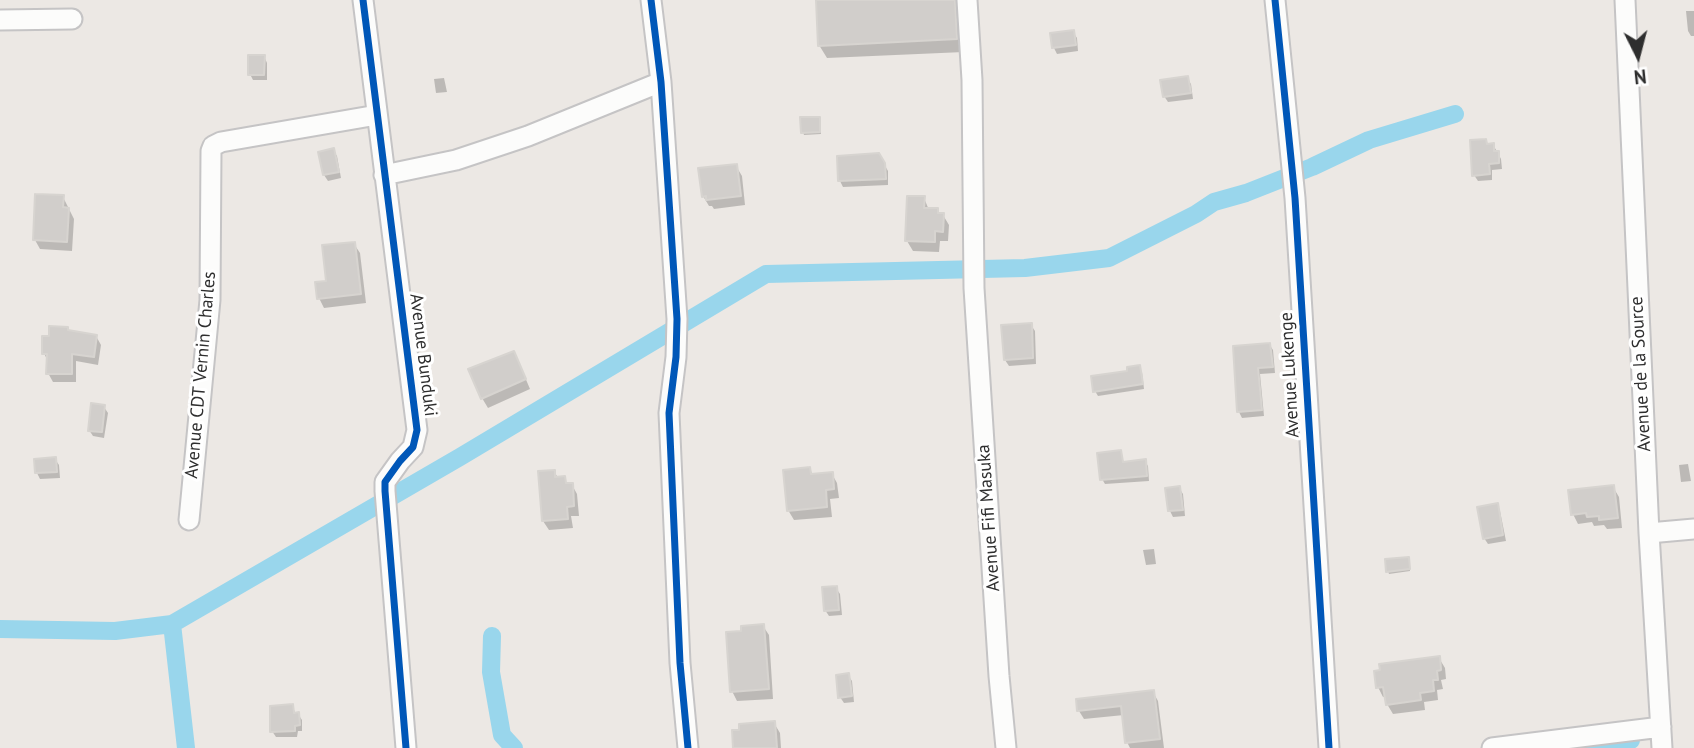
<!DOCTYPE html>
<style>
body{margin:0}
#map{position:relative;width:1694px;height:748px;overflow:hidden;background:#ece8e4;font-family:"PT Sans",sans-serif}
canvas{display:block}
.north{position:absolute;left:1603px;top:21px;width:70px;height:70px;-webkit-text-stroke:5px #fff;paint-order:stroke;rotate:174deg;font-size:19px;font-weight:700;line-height:28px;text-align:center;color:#2e2e2e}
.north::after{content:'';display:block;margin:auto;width:24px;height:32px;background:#2e2e2e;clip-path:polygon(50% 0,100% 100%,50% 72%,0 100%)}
</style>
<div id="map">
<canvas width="1694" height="748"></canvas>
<div class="north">N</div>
</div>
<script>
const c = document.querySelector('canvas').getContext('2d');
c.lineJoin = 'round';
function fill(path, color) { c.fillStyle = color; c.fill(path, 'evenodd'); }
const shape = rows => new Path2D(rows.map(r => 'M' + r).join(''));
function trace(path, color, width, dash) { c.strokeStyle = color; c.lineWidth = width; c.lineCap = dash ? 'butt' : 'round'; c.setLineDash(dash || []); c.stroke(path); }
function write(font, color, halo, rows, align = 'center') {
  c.font = font + ' "PT Sans",sans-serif'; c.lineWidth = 6; c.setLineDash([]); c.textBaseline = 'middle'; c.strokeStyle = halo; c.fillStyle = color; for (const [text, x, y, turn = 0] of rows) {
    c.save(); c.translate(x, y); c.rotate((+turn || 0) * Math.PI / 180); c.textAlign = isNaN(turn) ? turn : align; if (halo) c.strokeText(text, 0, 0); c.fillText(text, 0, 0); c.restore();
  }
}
const shadow = shape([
 [817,0,968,0,964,52,827,58,819,45],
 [1686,11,1694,11,1694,36,1691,36,1688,31],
 [1073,32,1077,38,1078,51,1057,54,1054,48],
 [264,56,267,63,267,80,253,80,250,74],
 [444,78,447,92,436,93,434,79],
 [1187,78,1191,84,1193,99,1168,102,1164,96],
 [819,118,821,134,804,135,803,132],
 [1485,141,1488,145,1493,145,1498,153,1501,159,1502,169,1492,170,1492,180,1478,181,1474,175],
 [333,150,337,156,341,178,328,181,324,175,320,153],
 [884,164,888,171,888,185,843,187,840,181],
 [736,166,742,176,745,205,714,209,712,206,709,206,703,196],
 [63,197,74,219,72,251,40,249,35,240],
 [924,198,929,210,937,210,940,215,943,215,949,225,948,241,940,241,939,252,913,251,907,241],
 [354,244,360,253,366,303,324,308,319,298],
 [1031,325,1035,331,1036,364,1009,366,1005,360],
 [69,332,96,336,101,345,98,365,76,361,76,382,53,382,48,373,48,362,44,353],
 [1269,344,1273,350,1275,373,1260,374,1264,416,1242,418,1239,412,1234,348],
 [519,363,530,389,488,408,482,398],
 [1139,367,1142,372,1144,389,1098,396,1095,391],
 [104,407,108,413,104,438,93,436,89,430],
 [1120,452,1124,463,1145,461,1148,466,1149,481,1105,484,1102,479],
 [55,459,59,465,60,478,40,479,37,473,36,460],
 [1688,464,1691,481,1681,482,1679,465],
 [810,469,813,475,832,474,837,483,839,498,830,499,832,517,794,520,788,510],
 [554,471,558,478,564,478,568,485,572,485,577,494,579,516,571,516,573,528,549,530,543,521],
 [1613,487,1619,497,1622,528,1607,529,1604,525,1594,526,1592,522,1578,524,1573,514],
 [1179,488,1183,494,1185,516,1173,517,1170,511],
 [1497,505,1500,511,1506,541,1488,544,1484,538],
 [1154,549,1156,564,1146,565,1143,550],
 [1409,561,1410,571,1389,574,1388,571],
 [836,588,840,594,842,615,829,616,825,610],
 [763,626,769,635,773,699,737,701,732,691,743,632],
 [1439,658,1445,668,1446,679,1441,680,1443,689,1437,690,1438,700,1424,702,1425,710,1393,714,1387,704,1386,696,1383,697,1378,687],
 [848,675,852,681,854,702,844,703,840,697],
 [1153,692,1158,701,1164,748,1130,748,1127,742,1124,715,1084,719,1079,711],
 [292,706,296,714,298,714,302,720,302,731,298,731,297,737,276,737,272,731],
 [774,723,780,733,781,748,735,748]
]);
const canal = shape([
 [172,624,186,748],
 [0,629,115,631,172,624,460,457,766,274,1025,268,1109,258,1196,214,1214,202,1246,193,1312,167,1369,140,1455,114],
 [492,636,491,672,502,735,514,748],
 [1575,748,1631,740]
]);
const building = shape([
 [816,0,955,0,957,39,818,46,816,0],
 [1074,30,1076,45,1052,48,1050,33,1074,30],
 [248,55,265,55,264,75,248,75,248,55],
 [1188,76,1191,93,1163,97,1160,80,1188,76],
 [800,117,820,117,820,132,801,133,800,117],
 [1486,139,1487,144,1494,143,1494,151,1499,151,1499,163,1489,164,1490,174,1472,176,1470,140,1486,139],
 [334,148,339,172,323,175,318,152,334,148],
 [879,153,885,163,886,179,838,181,837,156,879,153],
 [737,164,741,196,706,200,706,196,702,197,698,168,737,164],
 [35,194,64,195,63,207,69,208,67,242,33,240,35,194],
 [907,196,925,196,924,208,938,208,938,213,944,213,943,232,935,231,935,242,905,241,907,196],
 [355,242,361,294,317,299,315,282,326,281,322,245,355,242],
 [1032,323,1033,358,1004,360,1001,325,1032,323],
 [49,326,68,327,68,330,97,335,94,357,72,354,72,374,46,374,47,354,42,354,42,336,49,336,49,326],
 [1270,343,1273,367,1258,368,1262,410,1237,412,1233,346,1270,343],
 [514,351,526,379,481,399,468,369,514,351],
 [1140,365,1143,384,1093,392,1091,376,1127,371,1127,367,1140,365],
 [91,403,105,405,102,432,88,431,91,403],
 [1121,450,1123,462,1146,459,1147,476,1100,480,1097,453,1121,450],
 [56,457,57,472,35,473,34,459,56,457],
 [810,467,811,474,833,472,834,489,826,490,827,507,787,511,783,470,810,467],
 [555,470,555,477,565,476,566,483,573,483,574,506,567,507,568,519,542,521,538,471,555,470],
 [1614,485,1618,518,1599,520,1599,516,1587,517,1586,513,1571,515,1568,490,1614,485],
 [1180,486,1183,510,1168,511,1165,488,1180,486],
 [1498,503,1503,535,1483,539,1477,507,1498,503],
 [1409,557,1410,569,1386,572,1385,559,1409,557],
 [837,586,839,610,824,611,822,587,837,586],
 [764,624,769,689,730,692,726,632,741,631,741,626,764,624],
 [1440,656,1441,670,1437,671,1438,680,1433,680,1434,691,1420,693,1421,700,1386,705,1383,687,1376,688,1374,671,1380,670,1379,664,1440,656],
 [849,673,852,696,838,698,836,675,849,673],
 [1154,690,1160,739,1125,743,1121,706,1077,711,1076,699,1154,690],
 [293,704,294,713,299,712,300,725,295,726,295,731,270,732,270,706,293,704],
 [775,721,777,748,733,748,732,730,739,730,739,724,775,721]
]);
const minor = shape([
 [363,0,417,430,413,447,400,461,385,482,385,491,406,748],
 [651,0,661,82,677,319,676,357,669,413,680,663,688,748],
 [967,0,972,80,974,288,999,676,1006,748],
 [1275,0,1295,198,1329,748],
 [1625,0,1649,533,1662,748],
 [0,20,72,19],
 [384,175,456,160,528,136,661,82],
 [189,520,210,300,211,151,213,146,221,142,377,115],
 [1649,533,1694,529],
 [1492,748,1661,727]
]);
const cycleway = shape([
 [363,0,417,430,413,447,400,461,385,482,385,491,406,748],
 [651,0,661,82,677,319,676,357,669,413,680,663,688,748],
 [1275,0,1295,198,1329,748]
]);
const streetNames = [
 ["Avenue Bunduki",423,355,83],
 ["Avenue de la Source",1641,374,-93],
 ["Avenue CDT Vernin Charles",201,375,-85],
 ["Avenue Lukenge",1290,375,-93],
 ["Avenue Fifi Masuka",989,518,-94]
];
fill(shadow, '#0003');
trace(canal, '#99d6ec', 18);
fill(building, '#d1cecb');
trace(building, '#d7d4d0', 2);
trace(minor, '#c5c4c5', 23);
trace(minor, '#fcfcfb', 19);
trace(cycleway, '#0057b8', 7);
write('18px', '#2e2e2e', '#fff', streetNames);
</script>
